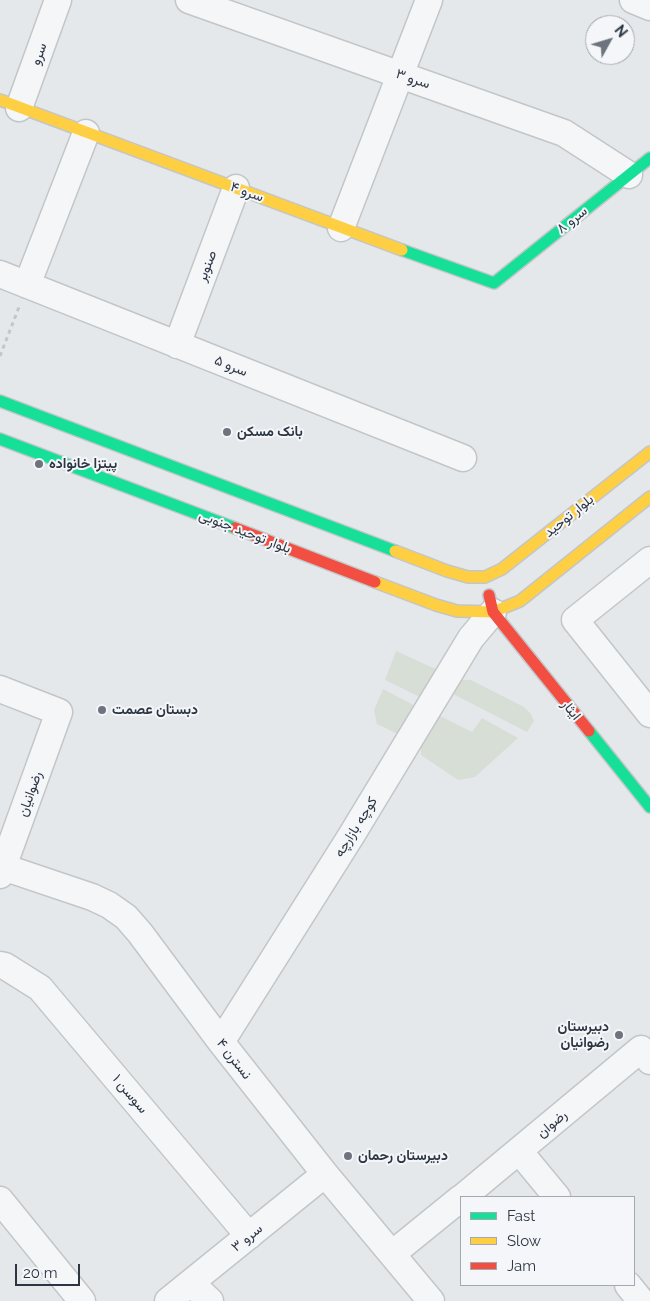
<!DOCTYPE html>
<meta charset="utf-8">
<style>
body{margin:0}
#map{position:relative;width:650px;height:1301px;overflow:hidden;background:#e5e8ea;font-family:Raleway,sans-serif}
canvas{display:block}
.legend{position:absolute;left:460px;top:1196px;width:175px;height:90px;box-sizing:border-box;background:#f4f6f9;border:1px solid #a4a9b0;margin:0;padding:6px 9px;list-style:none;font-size:15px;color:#2c3643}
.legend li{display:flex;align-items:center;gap:10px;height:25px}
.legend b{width:25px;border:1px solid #a4a9b0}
.north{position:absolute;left:585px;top:15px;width:50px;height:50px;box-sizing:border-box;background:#f4f6f9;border:1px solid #a4a9b0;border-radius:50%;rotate:51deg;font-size:14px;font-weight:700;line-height:20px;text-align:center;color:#2c3643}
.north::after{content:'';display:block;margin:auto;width:18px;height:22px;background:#6d747d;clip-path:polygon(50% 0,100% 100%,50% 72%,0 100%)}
.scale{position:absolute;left:15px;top:1264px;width:65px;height:22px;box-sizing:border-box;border:2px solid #2c3643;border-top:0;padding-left:6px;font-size:15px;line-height:18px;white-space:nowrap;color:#2c3643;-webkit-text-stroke:4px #f4f6f9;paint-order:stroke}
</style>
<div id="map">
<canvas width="650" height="1301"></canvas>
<ul class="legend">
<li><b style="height:6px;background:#16e098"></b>Fast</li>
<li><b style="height:6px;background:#ffcf43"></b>Slow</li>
<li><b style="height:6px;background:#f24e42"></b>Jam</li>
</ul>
<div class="north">N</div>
<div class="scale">20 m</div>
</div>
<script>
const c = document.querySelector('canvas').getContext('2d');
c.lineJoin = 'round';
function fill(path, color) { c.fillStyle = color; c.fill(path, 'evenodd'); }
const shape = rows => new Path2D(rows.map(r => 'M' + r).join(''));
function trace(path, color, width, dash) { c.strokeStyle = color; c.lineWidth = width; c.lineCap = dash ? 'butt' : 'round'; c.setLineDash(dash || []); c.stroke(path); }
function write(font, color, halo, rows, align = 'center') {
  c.font = font + ' Raleway,Vazirmatn,sans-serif'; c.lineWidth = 4; c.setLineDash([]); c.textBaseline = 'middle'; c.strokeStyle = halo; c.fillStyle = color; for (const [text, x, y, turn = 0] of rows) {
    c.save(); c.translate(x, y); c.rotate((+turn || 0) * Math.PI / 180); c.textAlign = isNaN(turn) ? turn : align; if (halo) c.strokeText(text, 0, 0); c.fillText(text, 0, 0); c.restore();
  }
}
const green = shape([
 [396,651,440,671,424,699,385,680],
 [462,680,471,680,524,707,531,714,534,721,527,732,451,693,456,683],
 [383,689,419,708,402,736,377,724,374,710],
 [436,714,472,732,482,718,518,738,475,777,458,780,421,755,421,738]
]);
const path = shape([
 [0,356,19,307]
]);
const street = shape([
 [189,0,564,133,629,175],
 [633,0,650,7],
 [19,108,58,0],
 [341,228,429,0],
 [0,274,463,458],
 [27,285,86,133],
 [177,345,236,188],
 [650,560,575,620,650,714],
 [0,689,59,712,0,875],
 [0,866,92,897,109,905,126,917,140,933,221,1042,325,1174,431,1301],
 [0,965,5,966,40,988,249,1236],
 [221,1042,351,836,471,638,493,612],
 [519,1151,557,1197],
 [463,1197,641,1049,650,1061],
 [0,1200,82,1301],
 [392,1254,461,1198],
 [191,1283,210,1301],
 [628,1285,641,1301],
 [168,1301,325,1174]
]);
const fast = shape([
 [402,250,494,283,650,158],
 [0,401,395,551],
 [0,439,235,528],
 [589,731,650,807]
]);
const slow = shape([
 [0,100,402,250],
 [395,551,447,571,468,577,485,577,502,569,650,452],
 [375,582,436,605,457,611,493,612,520,601,650,497]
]);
const jam = shape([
 [235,528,375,582],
 [489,595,493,612,589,731]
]);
const markers = [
 [227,432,5,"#6d747d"],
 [39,464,5,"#6d747d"],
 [102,710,5,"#6d747d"],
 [619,1035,5,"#6d747d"],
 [348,1156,5,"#6d747d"]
];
const streetNames = [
 ["سرو",39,54,-70],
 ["سرو ۳",413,79,19],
 ["سرو ۴",247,192,20],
 ["سرو ۸",572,220,-39],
 ["صنوبر",207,266,-69],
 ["سرو ۵",231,366,22],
 ["بلوار توحید",569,516,-39],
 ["بلوار توحید جنوبی",245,532,21],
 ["ایثار",571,710,51],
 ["رضوانیان",30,794,-70],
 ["کوچه بازارچه",356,827,-58],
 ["نسترن ۴",234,1059,52],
 ["سوسن ۱",130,1094,50],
 ["رضوان",552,1124,-40],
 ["سرو ۳",247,1238,-39]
];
const poiNames = [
 ["بانک مسکن",237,432],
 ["پیتزا خانواده",49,464],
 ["دبستان عصمت",112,710],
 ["دبیرستان",609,1027,"right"],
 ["رضوانیان",609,1043,"right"],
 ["دبیرستان رحمان",358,1156]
];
fill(green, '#d7ded6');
trace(street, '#c3c6c8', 29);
trace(fast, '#c3c6c8', 14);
trace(slow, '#c3c6c8', 14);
trace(jam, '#c3c6c8', 14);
trace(path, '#c3c6c9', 3, [4, 4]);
trace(street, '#f5f6f7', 26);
trace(fast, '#16e098', 11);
trace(slow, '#ffcf43', 11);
trace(jam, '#f24e42', 11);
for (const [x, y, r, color] of markers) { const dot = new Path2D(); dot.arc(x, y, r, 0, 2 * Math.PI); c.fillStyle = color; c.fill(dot); trace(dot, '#f4f6f9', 2); }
write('14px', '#2c3643', '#f4f6f9', streetNames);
write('bold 14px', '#2c3643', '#f4f6f9', poiNames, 'left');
</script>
